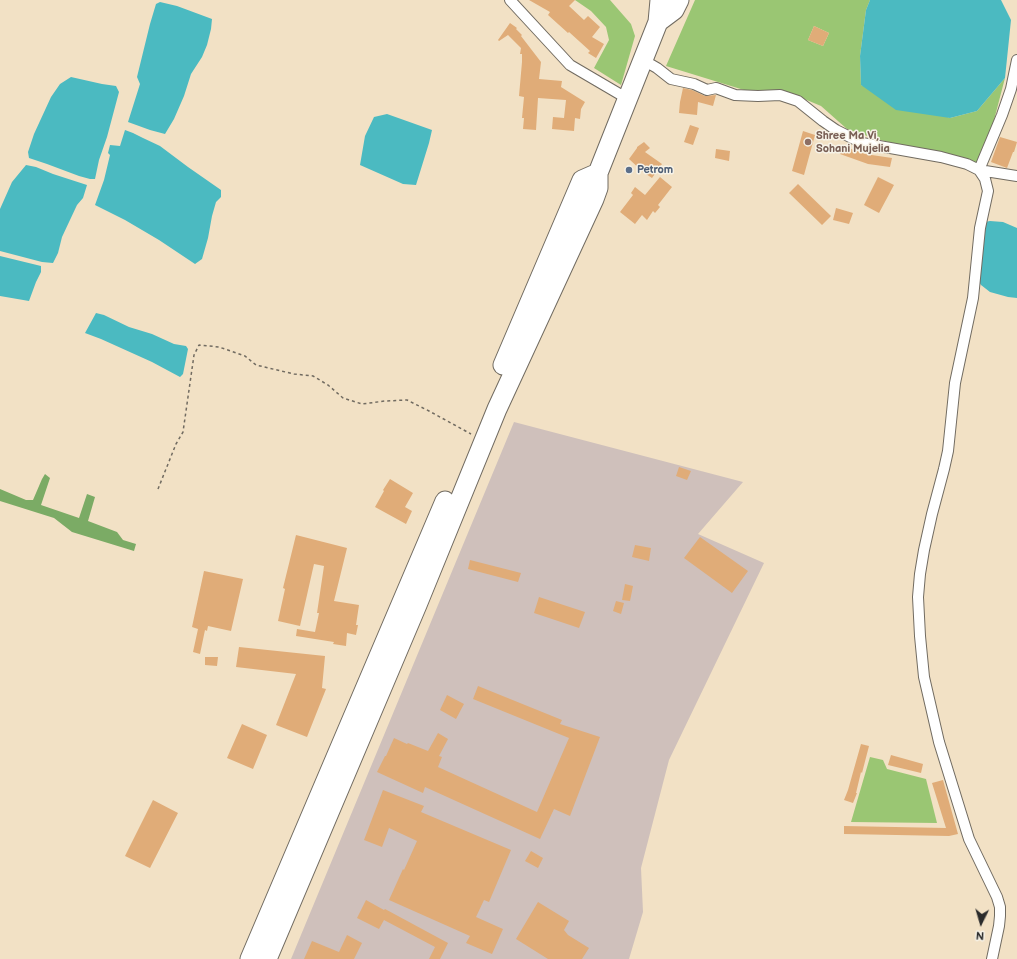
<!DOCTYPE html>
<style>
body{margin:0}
#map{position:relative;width:1017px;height:959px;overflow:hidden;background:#f2e1c5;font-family:"Balsamiq Sans",sans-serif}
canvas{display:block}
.north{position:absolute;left:961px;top:903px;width:40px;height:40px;-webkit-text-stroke:3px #f7f3e8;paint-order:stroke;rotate:185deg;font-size:11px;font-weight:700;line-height:16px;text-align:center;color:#2b2b2b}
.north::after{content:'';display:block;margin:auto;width:14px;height:18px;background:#2b2b2b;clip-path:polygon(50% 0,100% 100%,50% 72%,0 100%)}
</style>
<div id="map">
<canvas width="1017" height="959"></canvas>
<div class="north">N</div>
</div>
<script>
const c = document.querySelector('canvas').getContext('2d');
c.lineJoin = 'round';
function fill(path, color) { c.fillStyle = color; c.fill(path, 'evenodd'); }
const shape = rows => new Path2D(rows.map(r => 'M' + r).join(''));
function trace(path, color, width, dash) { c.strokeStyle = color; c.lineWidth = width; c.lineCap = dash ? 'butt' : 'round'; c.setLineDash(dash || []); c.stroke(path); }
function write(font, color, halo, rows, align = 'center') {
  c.font = font + ' "Balsamiq Sans",sans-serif'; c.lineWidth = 3; c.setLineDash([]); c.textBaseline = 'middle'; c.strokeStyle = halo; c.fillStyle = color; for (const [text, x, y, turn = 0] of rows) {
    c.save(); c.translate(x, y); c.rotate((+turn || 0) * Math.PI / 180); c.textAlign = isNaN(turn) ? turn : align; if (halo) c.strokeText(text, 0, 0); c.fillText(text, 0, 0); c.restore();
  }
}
const industrial = shape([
 [514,422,743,482,698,534,764,563,669,760,641,868,643,912,629,959,291,959]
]);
const green = shape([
 [575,0,610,0,631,24,635,36,621,85,594,68,609,40,606,27,591,11],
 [695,0,870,0,866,10,860,56,861,85,950,118,977,111,1005,78,993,124,978,165,873,138,847,129,821,106,790,93,744,90,666,66],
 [814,26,829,33,823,46,808,40],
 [870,757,883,760,887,769,926,779,937,823,851,822]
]);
const forest = shape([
 [45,474,50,478,41,505,79,518,87,494,95,497,88,521,117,532,123,540,136,544,134,551,72,532,54,518,0,501,0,489,26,500,33,500,42,479]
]);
const water = shape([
 [870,0,1001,0,1011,20,1005,78,977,111,950,118,896,110,861,85,860,56,866,10],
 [160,2,177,6,212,19,211,29,207,45,202,57,191,74,184,96,174,119,165,134,150,130,128,122,140,84,137,77,150,24,156,4],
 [71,77,102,84,116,86,119,92,107,137,99,160,95,179,90,179,79,176,47,164,29,158,28,152,34,134,51,97,60,84],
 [387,114,432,130,429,143,416,185,403,184,360,165,365,136,374,117],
 [125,130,133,133,143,138,160,146,188,167,221,190,221,197,216,202,212,216,208,238,202,259,195,264,159,240,125,220,95,205,104,180,110,155,108,153,110,145,120,146],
 [26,165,36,167,53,174,87,185,83,198,77,205,62,237,58,253,53,263,42,262,0,251,0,209,12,182],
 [990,221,1003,222,1017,228,1017,298,1008,297,990,292,981,285,978,280,985,222],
 [0,256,41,266,41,272,36,282,29,301,0,296],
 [96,313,104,315,129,327,152,334,174,344,186,346,188,349,183,374,180,377,152,362,101,339,85,333]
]);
const building = shape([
 [529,0,575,0,569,6,584,20,588,16,600,27,592,37,604,44,596,58,588,53,590,51,569,32,568,33,548,15,550,12],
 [510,23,517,28,516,29,522,35,521,36,541,62,539,79,562,81,561,87,585,102,581,109,580,119,575,118,574,131,552,129,553,117,564,118,566,100,538,98,536,130,523,129,524,118,522,118,524,97,519,96,522,62,522,54,520,54,521,48,508,35,499,41,498,40],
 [814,26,829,33,823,46,808,40],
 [683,88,692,90,705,96,716,95,713,106,698,102,697,115,679,113,680,102],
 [690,125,699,128,693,145,684,142],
 [803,131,815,135,804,175,792,171],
 [1000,137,1017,142,1014,152,1013,152,1007,168,991,162],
 [644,142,650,148,645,152,662,164,652,178,643,172,629,159,637,148,637,147],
 [843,146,865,154,892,158,890,167,868,164,840,154],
 [716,149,730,151,729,161,715,158],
 [660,177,672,187,658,205,660,207,655,213,653,211,647,220,642,215,635,224,620,212,633,195,631,193,635,187,645,195],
 [878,177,894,185,879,213,864,205],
 [798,184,831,216,822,225,789,193],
 [836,208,853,213,849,224,833,220],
 [679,467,691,471,687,480,676,476],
 [390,479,413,493,405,507,412,511,406,524,375,507,384,491,383,490],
 [296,535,347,548,334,601,359,605,356,625,358,625,356,635,347,633,346,646,333,644,334,642,296,636,297,629,315,632,319,613,317,613,324,566,314,564,300,626,278,621,285,589,283,588],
 [700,537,748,571,732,593,684,558],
 [635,545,651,548,649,561,632,557],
 [470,560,521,573,518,582,468,569],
 [204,571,243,579,231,631,208,626,207,631,205,630,200,654,193,652,198,629,192,627],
 [625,584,633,586,630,601,622,600],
 [539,597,585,612,579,628,534,613],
 [616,601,624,603,621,614,613,611],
 [239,647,325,656,322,688,326,689,307,737,276,725,296,674,236,667],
 [205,657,218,657,217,666,205,665],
 [478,686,562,720,560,724,600,737,570,816,554,809,540,839,425,787,423,793,377,772,385,756,386,756,394,738,407,744,408,743,428,751,438,733,448,739,439,756,442,757,438,767,537,812,569,738,473,699],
 [447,695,464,704,456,719,440,710],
 [242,724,267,735,253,769,227,758],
 [861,744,869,746,862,773,861,772,856,793,857,793,853,803,844,800,848,790],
 [891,755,923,764,921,773,888,765],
 [943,780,958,834,949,836,844,834,844,826,946,828,932,783],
 [383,790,424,806,421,812,511,850,489,902,484,900,476,917,503,929,492,954,466,943,470,936,389,900,403,869,404,870,417,841,389,828,382,847,364,840],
 [153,800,178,813,150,868,125,856],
 [531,851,543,858,538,868,525,861],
 [366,900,384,910,385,909,448,943,440,959,429,959,435,947,384,920,379,929,357,918],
 [538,902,569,921,564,930,568,935,589,948,582,959,548,959,516,939],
 [347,935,362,943,354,959,304,959,312,941,339,952]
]);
const path = shape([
 [158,489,176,444,183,432,194,355,199,345,219,347,245,356,256,365,294,374,313,376,328,385,343,398,362,404,385,401,407,400,429,411,471,434]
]);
const street = shape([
 [510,0,570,65,628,99],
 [643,60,657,68,671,79,694,84,707,90,716,88,735,95,758,96,780,95,798,101,823,121,836,130,862,143,941,157,967,164,979,170,985,179,988,191,980,228,973,298,955,383,948,451,944,469,932,514,924,550,920,574,918,597,920,636,924,677,939,742,969,839,997,897,1000,907,1000,916,999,926,992,959],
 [1017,60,1011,89,1002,115,979,170,1017,176]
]);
const highway = shape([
 [658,22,674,10,679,0],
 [503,365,582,180,598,173],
 [250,959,445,501],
 [267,959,417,605,497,409,594,199,598,188,598,173,658,22,660,0]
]);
const markers = [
 [808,142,4,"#8d6e63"],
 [629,170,4,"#5c6f8a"]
];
const educationNames = [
 ["Shree Ma Vi,",816,136],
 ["Sohani Mujelia",816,149]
];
const serviceNames = [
 ["Petrom",637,170]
];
fill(industrial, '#cfc0bb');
fill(green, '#9ac673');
fill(forest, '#7bab65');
fill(water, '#4bbac1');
fill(building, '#e0ac78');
trace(street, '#716b61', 12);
trace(highway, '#716b61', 21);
trace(path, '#716b61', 1.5, [3, 3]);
trace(street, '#fff', 10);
trace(highway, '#fff', 19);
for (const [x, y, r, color] of markers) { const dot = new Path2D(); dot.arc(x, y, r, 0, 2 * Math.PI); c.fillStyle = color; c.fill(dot); trace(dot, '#f7f3e8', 1.5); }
write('bold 11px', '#785e54', '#f7f3e8', educationNames, 'left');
write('bold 11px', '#4e5e75', '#f7f3e8', serviceNames, 'left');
</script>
